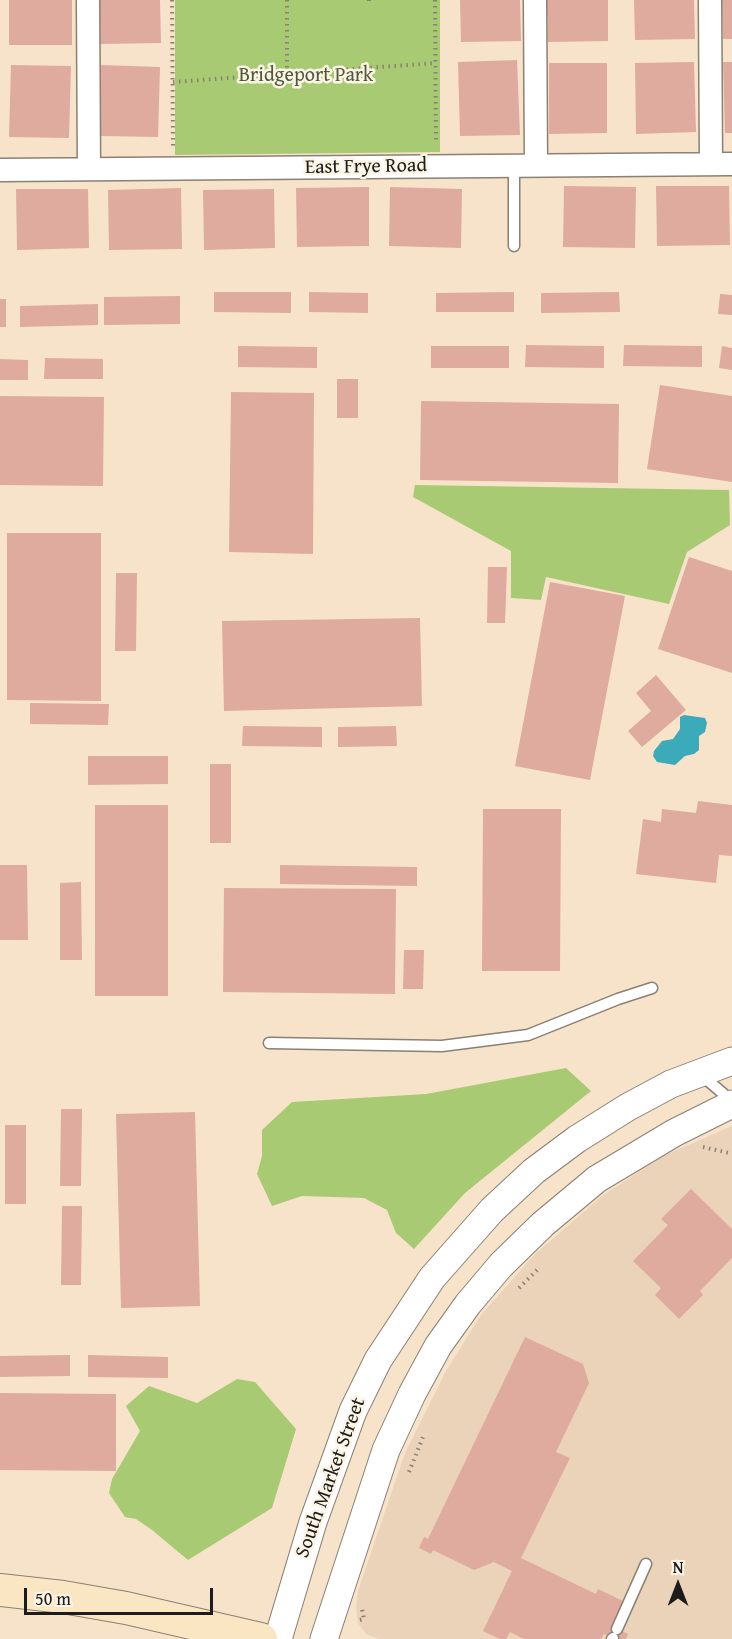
<!DOCTYPE html>
<style>
body{margin:0}
#map{position:relative;width:732px;height:1639px;overflow:hidden;background:#f7e3ca;font-family:"Gentium Book Plus",serif}
canvas{display:block}
.north{position:absolute;left:648px;top:1555px;width:60px;height:60px;-webkit-text-stroke:4px #fcf5e5;paint-order:stroke;rotate:0deg;font-size:16px;font-weight:700;line-height:24px;text-align:center;color:#1c1c1c}
.north::after{content:'';display:block;margin:auto;width:21px;height:27px;background:#1c1c1c;clip-path:polygon(50% 0,100% 100%,50% 72%,0 100%)}
.scale{position:absolute;left:24px;top:1588px;width:189px;height:27px;box-sizing:border-box;border:3px solid #1c1c1c;border-top:0;padding-left:8px;font-size:18px;line-height:21px;white-space:nowrap;color:#1c1c1c;-webkit-text-stroke:4px #fcf5e5;paint-order:stroke}
</style>
<div id="map">
<canvas width="732" height="1639"></canvas>
<div class="north">N</div>
<div class="scale">50 m</div>
</div>
<script>
const c = document.querySelector('canvas').getContext('2d');
c.lineJoin = 'round';
function fill(path, color) { c.fillStyle = color; c.fill(path, 'evenodd'); }
const shape = rows => new Path2D(rows.map(r => 'M' + r).join(''));
function trace(path, color, width, dash) { c.strokeStyle = color; c.lineWidth = width; c.lineCap = dash ? 'butt' : 'round'; c.setLineDash(dash || []); c.stroke(path); }
function write(font, color, halo, rows, align = 'center') {
  c.font = font + ' "Gentium Book Plus",serif'; c.lineWidth = 5; c.setLineDash([]); c.textBaseline = 'middle'; c.strokeStyle = halo; c.fillStyle = color; for (const [text, x, y, turn = 0] of rows) {
    c.save(); c.translate(x, y); c.rotate((+turn || 0) * Math.PI / 180); c.textAlign = isNaN(turn) ? turn : align; if (halo) c.strokeText(text, 0, 0); c.fillText(text, 0, 0); c.restore();
  }
}
const built = shape([
 [732,1126,732,1639,379,1639,366,1634,358,1623,356,1606,358,1591,405,1453,446,1371,481,1315,534,1255,602,1196,663,1156]
]);
const green = shape([
 [175,0,440,0,440,152,175,155],
 [415,485,729,490,730,525,687,552,669,604,546,577,541,600,511,598,511,551,413,497],
 [566,1068,591,1091,465,1193,414,1249,396,1233,387,1210,364,1198,302,1196,272,1206,257,1174,262,1156,262,1130,292,1102,426,1094],
 [237,1379,255,1382,296,1429,272,1508,188,1560,152,1530,136,1519,125,1517,109,1493,112,1479,140,1431,126,1406,149,1386,197,1403]
]);
const water = shape([
 [684,715,705,718,707,723,705,732,699,736,699,750,694,754,685,756,675,765,657,762,653,756,654,751,662,741,673,739,680,729,680,717]
]);
const building = shape([
 [9,0,72,0,72,45,9,45],
 [99,0,160,0,161,43,99,44],
 [460,0,520,0,521,41,461,42],
 [547,0,608,0,608,41,548,42],
 [634,0,694,0,695,39,635,40],
 [722,0,732,0,732,39,723,39],
 [517,60,520,135,460,136,458,62],
 [694,62,696,132,636,134,635,63],
 [723,62,732,62,732,133,725,133],
 [549,63,607,63,607,133,549,134],
 [11,65,71,66,69,138,9,137],
 [101,65,160,67,158,137,99,136],
 [564,186,636,187,635,248,563,247],
 [656,186,729,186,730,245,657,246],
 [369,187,369,246,297,247,296,188],
 [390,187,462,189,461,248,389,246],
 [181,188,182,249,109,250,108,190],
 [16,189,88,189,89,248,17,250],
 [274,189,275,248,204,250,203,190],
 [214,292,291,292,291,313,214,312],
 [309,292,368,293,368,313,309,312],
 [514,292,514,312,436,312,436,293],
 [619,292,620,312,541,313,541,293],
 [720,294,732,295,732,315,718,314],
 [180,296,180,324,104,325,104,297],
 [0,299,6,299,6,327,0,327],
 [98,304,98,325,20,327,20,306],
 [526,345,604,346,604,368,525,367],
 [624,345,702,346,702,367,623,366],
 [238,346,317,347,317,368,238,367],
 [431,346,509,346,509,368,431,368],
 [722,346,732,348,732,370,719,368],
 [45,358,103,359,103,379,44,379],
 [0,359,28,360,28,380,0,380],
 [337,379,358,379,358,418,337,418],
 [660,385,732,396,732,482,647,469],
 [231,392,314,393,313,554,229,552],
 [0,396,104,397,103,486,0,485],
 [421,401,619,404,618,483,420,480],
 [7,533,101,533,101,701,7,700],
 [689,557,732,571,732,673,658,649],
 [488,567,507,567,505,623,487,623],
 [116,573,137,573,136,651,115,651],
 [550,582,625,596,590,780,515,766],
 [420,618,422,706,224,711,222,621],
 [656,675,686,710,642,747,628,731,651,711,636,693],
 [30,703,109,704,108,725,30,724],
 [243,726,322,727,322,747,242,746],
 [396,726,397,746,338,747,338,727],
 [88,756,168,756,168,784,88,785],
 [210,764,231,764,231,843,210,843],
 [698,801,732,805,732,856,719,855,716,883,636,874,643,819,661,822,662,809,696,813],
 [95,805,168,805,168,996,95,996],
 [483,809,561,809,560,971,482,971],
 [0,865,27,865,28,940,0,940],
 [280,865,417,867,417,886,280,884],
 [81,882,82,960,60,960,60,883],
 [224,888,396,889,395,994,223,992],
 [404,950,424,950,423,989,403,989],
 [61,1109,82,1109,81,1186,60,1186],
 [195,1112,200,1306,121,1308,116,1114],
 [5,1125,26,1125,26,1204,5,1204],
 [691,1189,732,1229,732,1258,700,1291,703,1295,679,1319,655,1295,661,1288,633,1261,668,1225,661,1219],
 [62,1206,82,1206,81,1285,61,1285],
 [525,1337,583,1364,589,1383,556,1452,570,1458,521,1558,596,1594,598,1589,623,1601,611,1626,628,1634,626,1639,615,1639,604,1634,601,1639,524,1639,510,1632,506,1639,500,1639,483,1631,512,1571,494,1562,474,1570,433,1550,431,1554,419,1548,424,1537,428,1539],
 [70,1355,70,1376,0,1377,0,1356],
 [88,1355,168,1357,168,1378,88,1377],
 [0,1393,116,1394,116,1471,0,1470]
]);
const path = shape([
 [172,0,173,146],
 [287,0,287,74],
 [369,0,369,1],
 [435,0,436,143],
 [173,82,436,63],
 [703,1147,729,1153],
 [519,1288,537,1270],
 [409,1472,423,1437],
 [360,1620,364,1619,362,1609]
]);
const service = shape([
 [514,246,514,165],
 [269,1043,442,1046,528,1035,618,999,652,988],
 [700,1074,732,1101],
 [617,1629,646,1564],
 [612,1639,613,1638]
]);
const minor = shape([
 [88,0,89,169],
 [535,0,536,165],
 [710,0,711,164],
 [0,170,732,164]
]);
const tertiary = shape([
 [278,1639,313,1522,353,1411,378,1360,432,1278,492,1210,534,1171,577,1139,628,1107,671,1084,732,1061],
 [324,1639,386,1450,412,1394,438,1346,468,1304,501,1265,543,1224,597,1179,674,1133,732,1104]
]);
const secondary = shape([
 [0,1590,63,1597,126,1608,261,1639]
]);
const parkNames = [
 ["Bridgeport Park",306,76]
];
const streetNames = [
 ["East Frye Road",366,167,-1],
 ["South Market Street",331,1478,-70]
];
fill(built, '#ead3b8');
fill(green, '#a8ca73');
fill(water, '#3cabb9');
fill(building, '#deab9e');
trace(service, '#8a8073', 13);
trace(minor, '#8a8073', 25);
trace(tertiary, '#8a8073', 29);
trace(secondary, '#8a8073', 34);
trace(path, '#8a8073', 4, [1.5, 4.5]);
trace(service, '#fff', 10);
trace(minor, '#fff', 22);
trace(tertiary, '#fff', 27);
trace(secondary, '#fbe6c4', 32);
write('20px', '#4d593a', '#fcf5e5', parkNames);
write('20px', '#1c1c1c', '#fcf5e5', streetNames);
</script>
